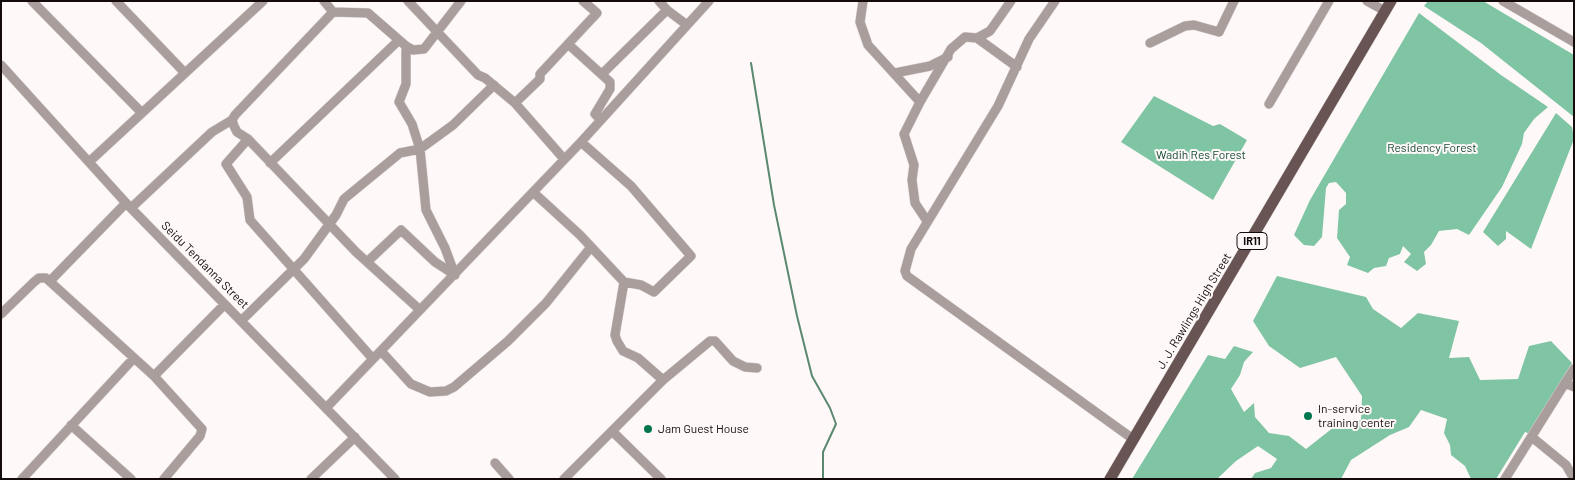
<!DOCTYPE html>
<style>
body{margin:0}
#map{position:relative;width:1575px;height:480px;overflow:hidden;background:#fef8f8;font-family:Barlow,sans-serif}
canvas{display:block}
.frame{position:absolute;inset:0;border:2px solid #140b0a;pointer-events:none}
</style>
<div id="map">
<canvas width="1575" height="480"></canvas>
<div class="frame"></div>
</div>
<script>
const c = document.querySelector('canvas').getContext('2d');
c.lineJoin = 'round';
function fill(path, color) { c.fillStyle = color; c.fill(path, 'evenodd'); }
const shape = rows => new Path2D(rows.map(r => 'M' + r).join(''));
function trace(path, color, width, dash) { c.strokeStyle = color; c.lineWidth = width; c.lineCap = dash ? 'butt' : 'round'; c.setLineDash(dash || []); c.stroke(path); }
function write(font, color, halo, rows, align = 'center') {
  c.font = font + ' Barlow,sans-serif'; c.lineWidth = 4; c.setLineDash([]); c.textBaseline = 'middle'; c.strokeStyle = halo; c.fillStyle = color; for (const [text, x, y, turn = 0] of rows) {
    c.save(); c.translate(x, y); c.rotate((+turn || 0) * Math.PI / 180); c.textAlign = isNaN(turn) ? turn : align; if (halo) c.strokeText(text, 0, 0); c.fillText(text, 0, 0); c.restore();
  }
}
const forest = shape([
 [1428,1,1483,1,1574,55,1574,117,1481,43,1424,6],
 [1419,13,1501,75,1548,107,1534,119,1524,133,1522,144,1502,187,1469,235,1457,229,1439,231,1431,245,1424,252,1426,264,1417,271,1404,262,1411,254,1403,246,1400,254,1389,258,1386,266,1374,268,1368,273,1347,265,1350,257,1337,238,1339,210,1346,204,1346,193,1336,182,1329,183,1326,188,1322,237,1314,246,1304,245,1294,235,1310,200],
 [1154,96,1213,126,1220,124,1247,140,1213,200,1121,142],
 [1556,113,1572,127,1574,139,1531,249,1506,231,1506,239,1498,246,1483,232],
 [1277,276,1366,297,1373,309,1401,328,1418,313,1459,321,1449,358,1469,357,1480,380,1518,379,1529,346,1551,341,1572,363,1530,434,1525,432,1496,479,1471,479,1465,466,1451,455,1450,445,1444,433,1447,419,1421,410,1409,427,1390,435,1351,460,1341,479,1251,479,1255,473,1271,468,1277,459,1258,446,1236,461,1217,479,1132,479,1208,355,1225,359,1234,346,1253,352,1244,362,1240,375,1231,389,1244,412,1254,403,1255,417,1269,433,1289,436,1306,449,1339,423,1361,420,1362,396,1336,357,1300,368,1269,346,1253,321]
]);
const stream = shape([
 [751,63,774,205,797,316,812,376,830,408,836,424,823,452,823,479]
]);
const minor = shape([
 [32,1,141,112],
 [116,1,184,72],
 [324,1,333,12,368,13,399,40],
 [408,1,478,75,485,78,515,103,564,159],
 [659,1,667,10],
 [863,1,860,22,868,45,920,102],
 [1055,1,1029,39,998,106,911,249,905,271,907,276,1133,439],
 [1367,1,1385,11],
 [1503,1,1574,42],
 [333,12,235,115,232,120,234,126,237,132,248,139,356,252,420,310],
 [977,38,1017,67],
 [1150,43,1185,26,1194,25,1219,32,1234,1],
 [568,44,610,82,610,89,595,114,600,119],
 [1,65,126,203,395,479],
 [895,73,930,66,948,57],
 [602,74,667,10,687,25],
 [515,103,540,79,540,74,597,13,583,1],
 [1269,104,1329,1],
 [248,139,226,164,247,197,250,220,373,359],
 [581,142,631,186,691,256,654,292,641,285,624,282],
 [89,162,263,1],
 [270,163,399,40,406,46],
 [533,192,580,235,624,282,615,335,617,341,623,351,638,358,663,380],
 [131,208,212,132,232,120],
 [927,221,915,203,912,180,914,165,904,134,920,102,951,49,965,37,977,38,990,31,1011,1],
 [367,262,401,230,435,262,455,275],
 [455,275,445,248,426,210,420,149,412,124,399,102,406,84,406,46,413,50,424,49,461,1],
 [51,280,126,203],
 [1,314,34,282,39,278,46,278,154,376,202,429,200,436,164,479],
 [242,320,304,259,336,215,344,199,400,153,420,149,453,125,494,85],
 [381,351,411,384,430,392,446,391,454,387,508,341,546,303,591,247],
 [1574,369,1565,383,1574,387],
 [154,376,224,305],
 [327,407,581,142,709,1],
 [71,425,131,479],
 [612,431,661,479],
 [1533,438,1566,465,1574,479],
 [495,463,509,479],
 [22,479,134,358],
 [311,479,355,437],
 [564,479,663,380,710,341,715,341,733,361,745,367,757,368],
 [1505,479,1565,383]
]);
const major = shape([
 [1110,479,1391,1]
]);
const markers = [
 [1308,416,5,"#03754f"],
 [648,429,5,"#03754f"]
];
const shields = [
 [1252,241,30]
];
const shieldNames = [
 ["IR11",1252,241]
];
const parkNames = [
 ["Residency Forest",1432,148],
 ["Wadih Res Forest",1201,155]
];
const streetNames = [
 ["Seidu Tendanna Street",205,265,45],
 ["J. J. Rawlings High Street",1194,311,-59]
];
const poiNames = [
 ["In-service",1318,409],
 ["training center",1318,423],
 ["Jam Guest House",658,429]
];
fill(forest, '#80c5a3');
trace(stream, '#5b8870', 2);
trace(minor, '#d9d2d2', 10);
trace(major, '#d9d2d2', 12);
trace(minor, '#aa9e9d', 9);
trace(major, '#685452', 11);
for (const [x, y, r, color] of markers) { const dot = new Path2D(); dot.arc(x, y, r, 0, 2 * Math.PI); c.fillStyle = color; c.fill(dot); trace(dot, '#fef8f8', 2); }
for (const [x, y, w] of shields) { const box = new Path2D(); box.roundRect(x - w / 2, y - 8.5, w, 17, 4); c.fillStyle = '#fef8f8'; c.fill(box); trace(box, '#140b0a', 1); }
write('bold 11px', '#140b0a', null, shieldNames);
write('12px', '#164d36', '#fef8f8', parkNames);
write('12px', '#140b0a', '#fef8f8', streetNames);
write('12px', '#140b0a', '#fef8f8', poiNames, 'left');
</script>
